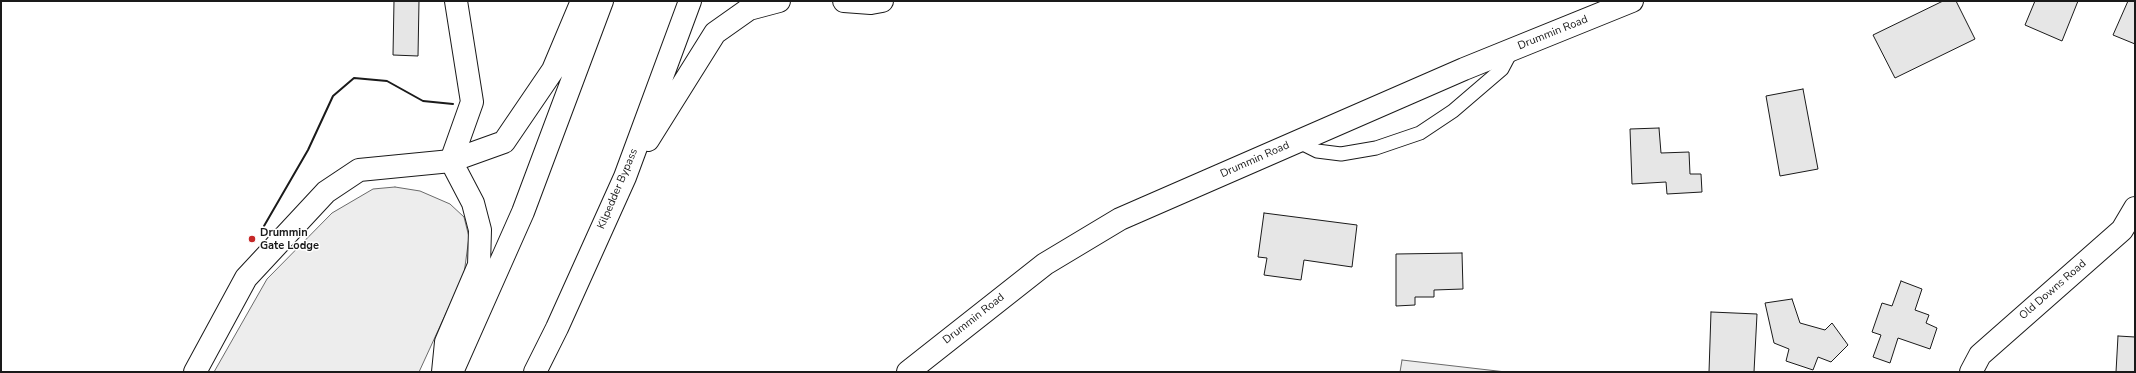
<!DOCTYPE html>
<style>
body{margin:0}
#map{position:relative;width:2136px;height:373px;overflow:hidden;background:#fff;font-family:"Nunito Sans",sans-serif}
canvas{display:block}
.frame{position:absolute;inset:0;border:2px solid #1a1a1a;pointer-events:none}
</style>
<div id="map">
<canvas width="2136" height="373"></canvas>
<div class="frame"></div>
</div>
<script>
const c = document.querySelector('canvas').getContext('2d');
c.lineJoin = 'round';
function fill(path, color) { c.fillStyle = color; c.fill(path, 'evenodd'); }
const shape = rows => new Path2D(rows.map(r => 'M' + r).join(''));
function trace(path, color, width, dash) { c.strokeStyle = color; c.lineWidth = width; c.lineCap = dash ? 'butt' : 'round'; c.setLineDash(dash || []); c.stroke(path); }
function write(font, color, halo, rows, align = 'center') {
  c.font = font + ' "Nunito Sans",sans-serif'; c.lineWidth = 3; c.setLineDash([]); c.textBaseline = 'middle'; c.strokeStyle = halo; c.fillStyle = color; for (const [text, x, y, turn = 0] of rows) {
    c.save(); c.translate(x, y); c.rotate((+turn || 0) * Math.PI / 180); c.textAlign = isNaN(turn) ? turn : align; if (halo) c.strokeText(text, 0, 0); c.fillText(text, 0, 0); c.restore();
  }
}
const built = shape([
 [395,187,420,191,450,204,464,217,469,237,464,274,419,372,214,372,267,279,332,213,373,189,395,187],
 [1402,360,1506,372,1400,372,1402,360]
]);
const building = shape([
 [394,1,419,1,418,56,393,55,394,1],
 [1943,1,1956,1,1975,39,1895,78,1873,35,1943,1],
 [2035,1,2078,1,2062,41,2025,25,2035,1],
 [2128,1,2135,1,2135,44,2113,35,2128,1],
 [1803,89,1818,169,1780,176,1766,96,1803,89],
 [1659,128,1661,153,1689,152,1690,174,1701,174,1702,192,1667,194,1666,182,1632,184,1630,129,1659,128],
 [1264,213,1357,225,1352,267,1304,260,1301,280,1264,275,1267,258,1258,257,1264,213],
 [1462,253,1463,289,1434,290,1434,297,1415,297,1415,305,1396,306,1396,254,1462,253],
 [1901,281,1922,289,1915,310,1929,315,1926,323,1937,328,1930,349,1898,338,1890,363,1873,357,1881,335,1872,332,1882,303,1892,306,1901,281],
 [1792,299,1800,323,1825,330,1832,323,1848,345,1831,362,1818,357,1813,370,1786,361,1789,349,1774,343,1765,303,1792,299],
 [1711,312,1757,314,1754,372,1709,372,1711,312],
 [2118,336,2135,337,2135,372,2116,372,2118,336]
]);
const service = shape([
 [1297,141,1317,151,1341,154,1376,148,1420,133,1453,111,1502,69,1512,50]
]);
const minor = shape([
 [451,161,472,102,456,1],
 [908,372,1045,264,1120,219,1464,69,1632,1],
 [1971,372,1980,355,2122,230,2135,208]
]);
const secondary = shape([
 [195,372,246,278,326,192,359,170,451,161]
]);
const trunk = shape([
 [844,1,871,3,882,1],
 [648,140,715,33,749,9,779,1],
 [443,372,446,342,479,265,480,230,473,203,451,161,504,142,553,70,582,1],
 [452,372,523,212,602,1],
 [535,372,557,328,625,177,690,1]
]);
const wall = shape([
 [264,226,308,150,333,96,354,78,387,81,423,101,453,104]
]);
const markers = [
 [252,239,4,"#c62828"]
];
const streetNames = [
 ["Drummin Road",1553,33,-22],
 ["Drummin Road",1255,160,-24],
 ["Kilpedder Bypass",618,189,-67],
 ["Old Downs Road",2053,290,-41],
 ["Drummin Road",974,319,-38]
];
const poiNames = [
 ["Drummin",260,233],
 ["Gate Lodge",260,246]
];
fill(built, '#ededed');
trace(built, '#6a6a6a', 1);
fill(building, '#e6e6e6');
trace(building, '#1a1a1a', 1);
trace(service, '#1a1a1a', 15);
trace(minor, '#1a1a1a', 24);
trace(secondary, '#1a1a1a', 24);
trace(trunk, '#1a1a1a', 24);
trace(service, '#fff', 13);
trace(minor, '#fff', 22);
trace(secondary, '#fff', 22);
trace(trunk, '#fff', 22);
trace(wall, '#1a1a1a', 2);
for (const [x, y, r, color] of markers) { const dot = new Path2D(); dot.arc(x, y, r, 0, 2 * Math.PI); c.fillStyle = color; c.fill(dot); trace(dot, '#fff', 1.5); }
write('11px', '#1a1a1a', '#fff', streetNames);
write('bold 11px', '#1a1a1a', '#fff', poiNames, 'left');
</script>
